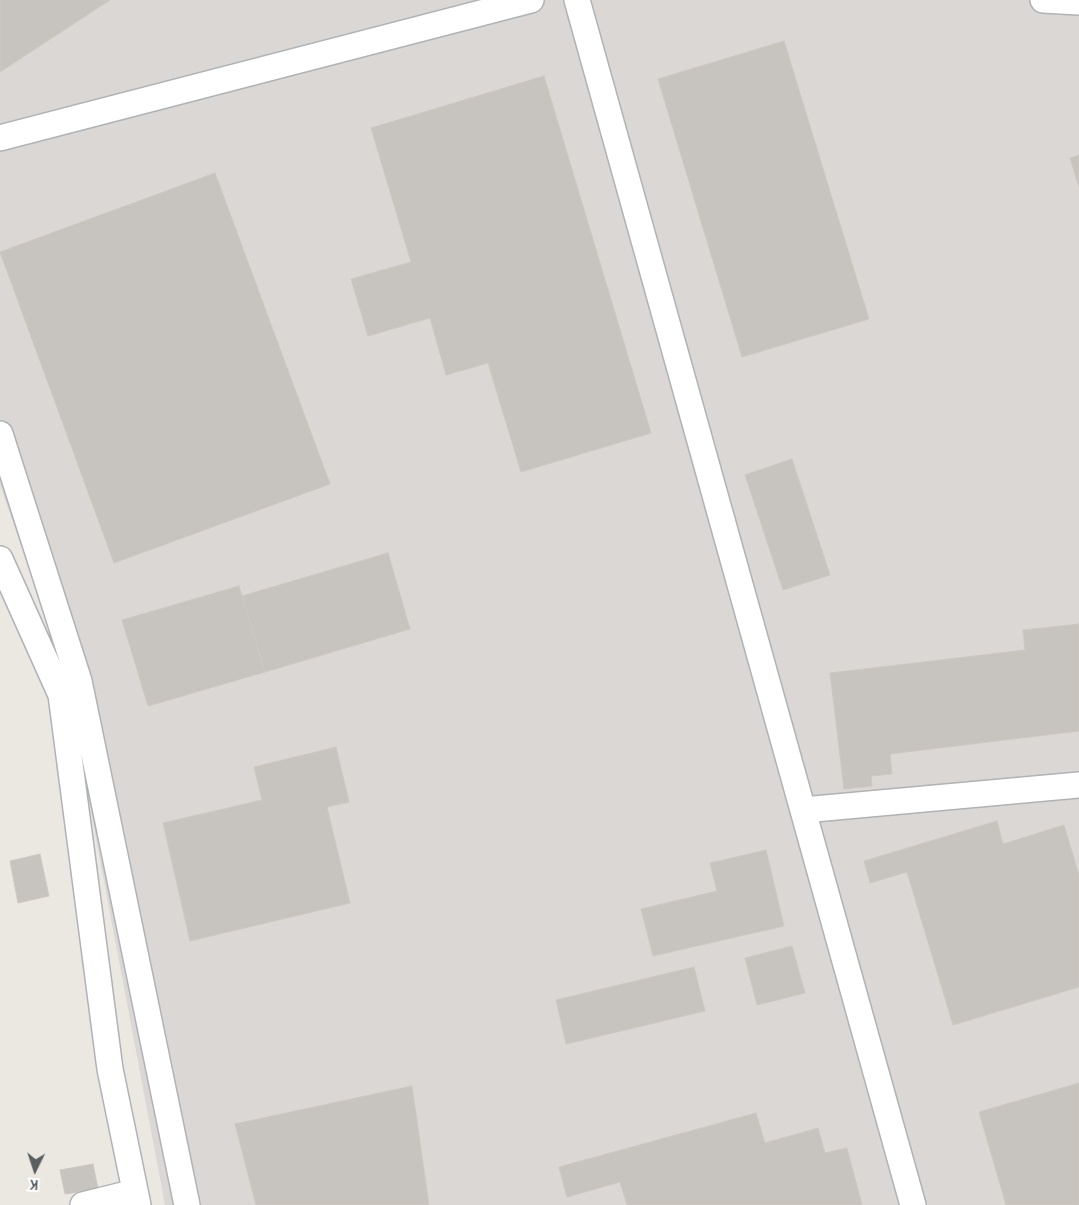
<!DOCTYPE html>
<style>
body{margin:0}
#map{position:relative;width:1079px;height:1205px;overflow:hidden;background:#ebe8e2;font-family:"Archivo Narrow",sans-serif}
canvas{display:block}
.north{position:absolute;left:10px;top:1145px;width:50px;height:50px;-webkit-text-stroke:4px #fff;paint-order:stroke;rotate:184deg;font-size:14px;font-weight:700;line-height:20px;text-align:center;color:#5a5e61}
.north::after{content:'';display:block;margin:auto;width:18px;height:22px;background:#5a5e61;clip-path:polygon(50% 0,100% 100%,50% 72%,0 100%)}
</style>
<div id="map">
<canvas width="1079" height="1205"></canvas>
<div class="north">K</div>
</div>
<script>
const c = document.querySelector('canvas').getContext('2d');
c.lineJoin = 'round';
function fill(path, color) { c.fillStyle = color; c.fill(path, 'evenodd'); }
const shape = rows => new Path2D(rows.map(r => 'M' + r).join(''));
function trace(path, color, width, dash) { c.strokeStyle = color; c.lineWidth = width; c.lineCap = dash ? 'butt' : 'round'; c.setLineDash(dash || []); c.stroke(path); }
const industrial = shape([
 [0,0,1079,0,1079,1205,165,1205,65,674,0,485]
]);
const building = shape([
 [0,0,110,0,0,72,0,0],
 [784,41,869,319,742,357,658,79,784,41],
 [544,76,651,433,521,472,488,363,446,375,430,318,368,336,351,279,411,262,371,128,544,76],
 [1079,155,1079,187,1070,158,1079,155],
 [215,173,330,484,114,563,0,252,215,173],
 [792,459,830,575,783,590,745,475,792,459],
 [388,553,410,629,265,672,242,596,388,553],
 [239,586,265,672,148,706,122,620,239,586],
 [1079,624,1079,731,890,754,892,774,871,776,872,786,844,789,830,673,1025,650,1023,630,1079,624],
 [336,747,349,802,327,807,350,903,190,941,163,823,262,800,254,767,336,747],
 [997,821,1003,844,1064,825,1079,875,1079,987,953,1025,907,872,870,883,864,861,997,821],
 [766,850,784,926,653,956,641,909,717,891,710,863,766,850],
 [40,854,49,896,18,903,10,861,40,854],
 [792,946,805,993,757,1005,745,958,792,946],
 [694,967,705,1011,566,1044,556,1000,694,967],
 [1079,1083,1079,1205,1006,1205,979,1112,1079,1083],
 [412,1086,429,1205,256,1205,235,1124,412,1086],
 [756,1113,765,1143,818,1128,825,1153,847,1148,862,1205,627,1205,620,1182,567,1197,559,1167,756,1113],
 [93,1164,98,1189,65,1194,60,1170,93,1164]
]);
const minor = shape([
 [577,0,913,1205],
 [1043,0,1079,2],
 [0,138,531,0],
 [0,434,79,681,187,1205],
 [0,559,61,695,110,1069,138,1205],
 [803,810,1079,785],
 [83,1205,135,1192]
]);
fill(industrial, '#dad7d4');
fill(building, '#c7c3be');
trace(building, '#cfc8c1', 1);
trace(minor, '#afb3b6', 28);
trace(minor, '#fff', 25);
</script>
